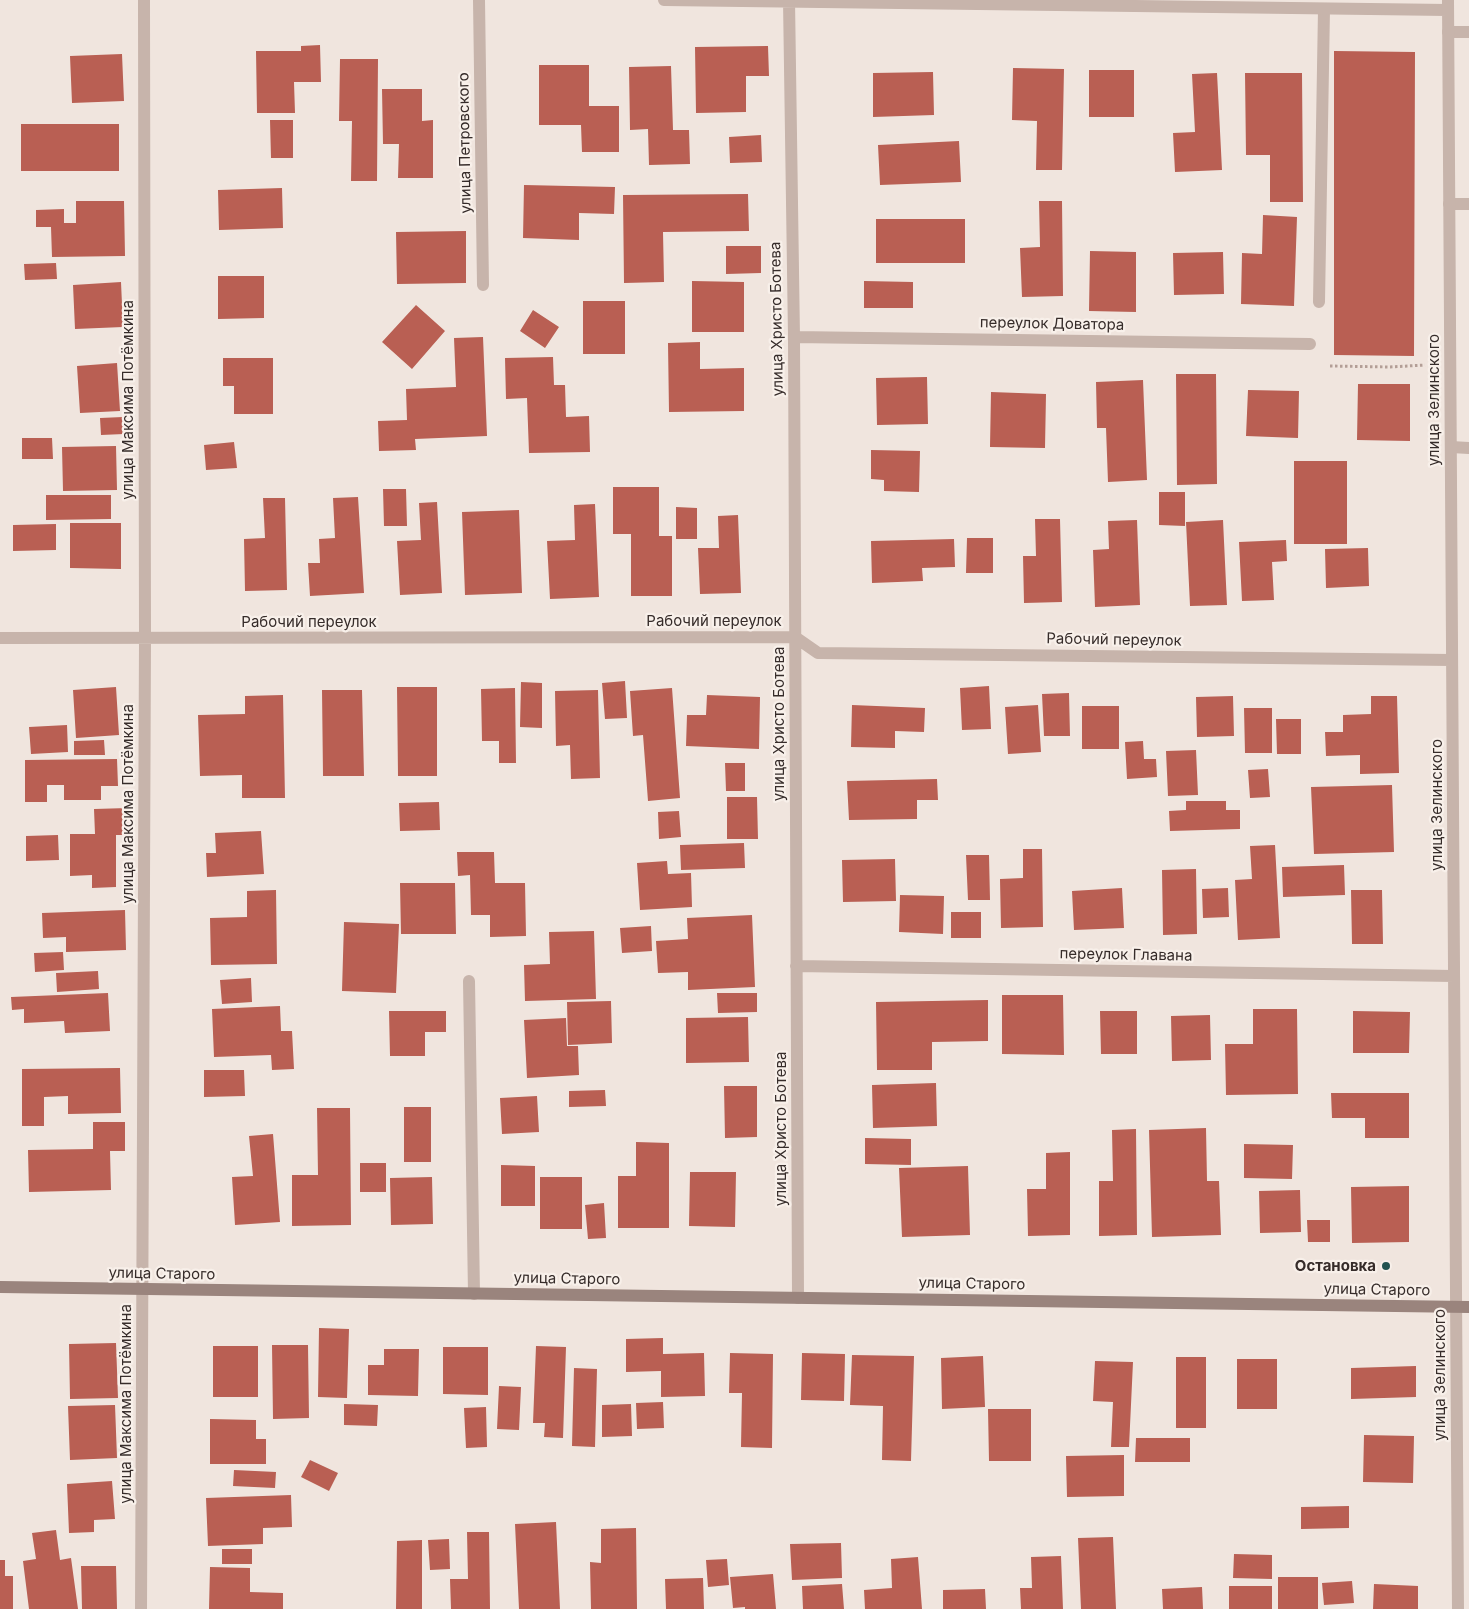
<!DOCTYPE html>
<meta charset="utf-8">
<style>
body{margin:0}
canvas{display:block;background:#f0e5de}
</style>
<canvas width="1469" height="1609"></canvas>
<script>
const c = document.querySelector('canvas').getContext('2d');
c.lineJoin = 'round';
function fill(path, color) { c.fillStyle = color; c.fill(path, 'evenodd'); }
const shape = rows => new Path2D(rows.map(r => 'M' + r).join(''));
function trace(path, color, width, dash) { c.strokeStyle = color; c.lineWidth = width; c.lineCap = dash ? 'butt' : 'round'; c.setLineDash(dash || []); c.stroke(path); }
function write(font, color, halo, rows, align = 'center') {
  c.font = font + ' Inter,sans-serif'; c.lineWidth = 4.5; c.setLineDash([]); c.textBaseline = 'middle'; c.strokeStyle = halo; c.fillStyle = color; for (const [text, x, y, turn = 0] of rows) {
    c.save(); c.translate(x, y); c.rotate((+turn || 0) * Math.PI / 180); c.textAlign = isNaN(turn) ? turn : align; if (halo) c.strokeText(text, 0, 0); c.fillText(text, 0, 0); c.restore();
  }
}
const building = shape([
 [320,45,321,82,294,82,295,113,257,113,256,51,301,51,301,46],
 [768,46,769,76,746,76,746,112,696,113,695,47],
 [1334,51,1415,52,1414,356,1334,355],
 [122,54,124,101,72,103,70,56],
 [340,59,378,59,377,181,351,181,352,121,339,121],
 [539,65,589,65,589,106,619,106,619,152,582,152,581,125,539,125],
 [671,66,673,130,689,130,690,164,649,165,648,129,630,130,629,67],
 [1013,68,1064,69,1062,170,1036,170,1037,121,1012,120],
 [1089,70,1134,70,1134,117,1089,117],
 [933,72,934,115,873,117,873,73],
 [1217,73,1222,170,1175,172,1173,133,1195,132,1192,74],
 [1245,73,1302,73,1303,202,1270,202,1270,155,1246,155],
 [382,89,422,89,422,121,433,120,433,178,398,178,399,144,383,144],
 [270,120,293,120,293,158,271,158],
 [21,124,119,124,119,171,21,171],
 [761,135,762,162,730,163,729,137],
 [959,141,961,182,880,185,878,145],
 [524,185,615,187,614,214,579,213,579,240,523,238],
 [282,188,283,228,219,230,218,190],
 [748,194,749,231,663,232,664,282,624,283,623,195],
 [76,201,124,201,125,256,52,257,51,227,36,227,36,210,64,209,64,223,76,223],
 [1039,201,1062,201,1063,296,1022,297,1020,248,1040,247],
 [1263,215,1297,217,1294,306,1241,304,1242,253,1262,254],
 [876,219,965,219,965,263,876,263],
 [466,231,466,283,397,284,396,232],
 [726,246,761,246,761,273,726,274],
 [1090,251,1136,252,1136,312,1089,311],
 [1223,252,1224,294,1174,295,1173,253],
 [56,263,57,279,25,280,24,264],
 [218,276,264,276,264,318,218,319],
 [692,281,744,282,744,332,692,332],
 [864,281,913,282,913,308,864,308],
 [121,282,123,327,75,329,73,285],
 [583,301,625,301,625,354,583,354],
 [416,305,445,331,412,369,382,342],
 [533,310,559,327,545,348,520,331],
 [483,337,487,436,415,439,416,450,379,451,378,421,407,420,406,389,456,387,454,338],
 [700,342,700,369,744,368,744,411,669,412,668,343],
 [553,357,554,385,565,385,566,417,589,416,590,452,529,453,527,398,506,399,505,358],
 [223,358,273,358,273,414,234,414,234,386,223,386],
 [117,363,120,411,80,413,77,366],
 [1176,374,1216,374,1217,484,1177,485],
 [927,377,928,424,877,425,876,378],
 [1143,380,1147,480,1108,482,1106,428,1097,428,1096,382],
 [1358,384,1410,384,1410,441,1357,440],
 [1248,390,1299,391,1298,438,1246,436],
 [991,392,1046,394,1045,448,990,447],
 [123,417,124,434,101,435,100,418],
 [22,438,52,438,53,459,22,459],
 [234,442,237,468,206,470,204,445],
 [116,446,117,490,63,491,62,447],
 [871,450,920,451,919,492,884,491,884,480,871,479],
 [1294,461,1347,461,1347,544,1294,544],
 [613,487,659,487,659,536,672,536,672,596,631,596,631,534,613,534],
 [383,489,406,489,407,526,384,526],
 [1159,492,1185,492,1185,526,1159,525],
 [46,495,111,495,111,519,46,520],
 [358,497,364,593,310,596,308,563,320,563,319,539,335,538,333,498],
 [263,498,285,498,287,590,245,591,244,539,265,538],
 [437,502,442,593,400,595,397,541,421,540,419,503],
 [595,504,599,597,550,599,547,541,575,540,574,505],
 [676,507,697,508,697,539,676,539],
 [519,510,522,593,465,595,462,512],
 [738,515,741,593,700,594,698,548,719,548,718,516],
 [1035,519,1060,519,1062,602,1024,603,1023,556,1036,556],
 [1137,520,1140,605,1095,607,1093,550,1109,549,1108,521],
 [1223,520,1227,605,1190,606,1186,522],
 [70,523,121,523,121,569,70,568],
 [56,524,56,550,13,551,13,525],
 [967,538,993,538,993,573,966,573],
 [954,539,955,567,922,568,923,581,872,583,871,541],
 [1286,540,1287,561,1272,562,1274,600,1242,601,1239,542],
 [1368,548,1369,586,1326,588,1325,549],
 [625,681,627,718,605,719,602,683],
 [521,682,542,683,542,728,520,727],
 [989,686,991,729,962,730,960,688],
 [116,687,119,735,76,738,73,690],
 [397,687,437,687,437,776,398,776],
 [515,688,516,763,499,763,499,741,482,741,481,689],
 [672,688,680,798,648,801,643,735,633,736,630,691],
 [322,690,362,690,364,776,323,776],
 [598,690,600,778,571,779,570,745,556,746,555,691],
 [1069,693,1070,736,1044,736,1042,694],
 [283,695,285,798,242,798,242,775,200,776,198,715,245,714,245,696],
 [707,695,760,697,759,749,686,746,687,715,706,715],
 [1233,696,1234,736,1197,737,1196,697],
 [1371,696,1397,696,1399,773,1360,774,1360,755,1326,756,1325,732,1343,732,1343,715,1371,714],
 [852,705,925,708,924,732,895,731,895,748,851,747],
 [1038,705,1041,752,1008,754,1005,707],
 [1082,706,1119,706,1119,749,1082,749],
 [1244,708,1272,708,1272,753,1245,753],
 [1276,719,1301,719,1301,754,1277,754],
 [67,725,68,752,31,754,29,727],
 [104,740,105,755,74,755,74,741],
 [1143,741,1144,759,1156,759,1157,777,1127,779,1125,742],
 [1196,750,1198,795,1168,796,1166,751],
 [117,759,118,786,101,786,101,800,64,800,64,785,47,785,47,802,25,802,25,760],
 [725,763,745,763,745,791,726,791],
 [1268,769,1270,797,1250,798,1248,770],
 [937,779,938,800,917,800,917,819,849,820,847,781],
 [1392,785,1394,852,1314,854,1311,787],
 [727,797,757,797,758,839,727,839],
 [1186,801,1226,801,1226,810,1240,810,1240,829,1170,831,1169,811,1186,810],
 [439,802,440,830,400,831,399,803],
 [128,808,128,835,116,835,116,887,92,888,92,875,70,876,70,834,95,834,94,809],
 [679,811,681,837,659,839,658,812],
 [261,831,264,874,207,877,206,853,216,853,215,833],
 [58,835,59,860,26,861,26,836],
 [744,843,745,868,681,870,680,845],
 [1275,845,1280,938,1238,940,1235,880,1252,879,1250,846],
 [1023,849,1042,849,1043,927,1001,928,1000,879,1023,878],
 [457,852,494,852,495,883,525,883,526,936,490,937,490,915,471,915,470,875,458,876],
 [966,855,989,855,990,900,968,900],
 [895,859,896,901,843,902,842,860],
 [667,861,668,874,691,873,692,907,640,910,637,863],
 [1344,865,1345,895,1283,897,1282,867],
 [1196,869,1197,934,1163,935,1162,870],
 [400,883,455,883,456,934,401,934],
 [1122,888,1124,928,1074,930,1072,891],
 [1228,888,1229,917,1203,918,1202,889],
 [276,890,277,964,211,965,210,918,247,917,247,891],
 [1351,890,1382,890,1383,944,1352,944],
 [900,895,944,896,943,934,899,932],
 [125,910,126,950,66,952,66,937,43,938,42,913],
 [951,912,981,912,981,938,951,938],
 [752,915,755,987,688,990,688,972,658,973,656,941,688,939,687,918],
 [344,922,399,924,396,993,342,991],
 [651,926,652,951,622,953,620,928],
 [594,931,596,999,525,1001,524,965,550,964,549,932],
 [63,952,64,970,35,972,34,953],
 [98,971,99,989,57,992,56,973],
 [251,978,252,1002,222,1004,220,980],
 [108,993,110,1031,65,1033,64,1021,24,1023,24,1009,12,1010,11,997],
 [717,993,757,993,757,1012,718,1013],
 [1002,995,1063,995,1064,1055,1002,1054],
 [988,1000,988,1041,932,1042,932,1070,877,1070,876,1002],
 [611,1001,612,1043,568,1045,567,1002],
 [280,1006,281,1031,292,1031,294,1069,272,1070,271,1055,214,1057,212,1009],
 [1253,1009,1297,1009,1298,1094,1226,1095,1225,1044,1253,1044],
 [389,1011,446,1011,446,1032,425,1032,425,1056,390,1056],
 [1100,1011,1137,1011,1137,1054,1101,1054],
 [1353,1011,1410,1012,1409,1053,1353,1053],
 [1210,1015,1211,1060,1172,1061,1171,1016],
 [748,1017,749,1062,686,1063,686,1018],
 [566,1018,567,1046,578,1046,579,1075,527,1078,524,1020],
 [120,1068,121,1113,68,1114,68,1096,44,1097,44,1126,22,1126,22,1069],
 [204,1070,244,1070,245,1096,204,1097],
 [936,1083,937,1126,873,1128,872,1085],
 [724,1086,757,1086,757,1137,725,1138],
 [605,1090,606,1106,569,1107,569,1091],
 [1331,1093,1409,1093,1409,1138,1365,1138,1365,1118,1332,1118],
 [537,1096,539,1132,502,1134,500,1098],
 [404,1107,431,1107,431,1162,404,1162],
 [317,1108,350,1108,351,1225,292,1226,292,1175,318,1175],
 [93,1122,125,1122,125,1151,110,1151,111,1190,29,1192,28,1150,93,1149],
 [1206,1128,1207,1181,1219,1181,1221,1235,1152,1237,1149,1130],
 [1136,1129,1137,1235,1099,1236,1099,1181,1113,1181,1112,1130],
 [273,1134,280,1222,235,1225,232,1177,253,1176,249,1136],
 [865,1138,911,1139,911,1165,865,1164],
 [636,1142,669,1143,669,1228,618,1228,618,1176,636,1176],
 [1244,1144,1293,1145,1292,1179,1244,1178],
 [1070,1152,1070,1235,1028,1236,1027,1189,1046,1189,1046,1153],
 [360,1163,386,1163,386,1192,360,1192],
 [501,1165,535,1166,535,1206,501,1206],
 [968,1166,970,1235,902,1237,899,1168],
 [690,1172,736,1172,735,1227,689,1226],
 [432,1177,433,1224,391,1225,390,1178],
 [540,1177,582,1177,582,1229,540,1229],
 [1409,1186,1409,1242,1352,1243,1351,1187],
 [1300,1190,1301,1232,1260,1233,1259,1191],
 [604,1203,606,1238,588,1239,585,1205],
 [1307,1220,1330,1220,1330,1242,1308,1242],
 [319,1328,349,1329,347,1398,318,1397],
 [663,1338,663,1354,704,1353,705,1396,661,1397,661,1371,626,1372,626,1339],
 [116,1343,118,1398,70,1399,69,1344],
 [272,1345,308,1345,309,1418,273,1419],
 [213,1346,258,1346,258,1397,213,1397],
 [536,1346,566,1347,563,1438,544,1437,545,1423,533,1423],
 [443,1347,488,1347,488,1395,443,1394],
 [384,1349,419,1349,418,1396,368,1395,368,1365,384,1365],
 [730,1353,773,1354,772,1448,741,1447,742,1393,729,1393],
 [802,1353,845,1354,844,1401,801,1400],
 [852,1355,914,1356,911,1461,882,1460,883,1406,850,1405],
 [983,1356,985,1407,942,1409,941,1358],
 [1176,1357,1206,1357,1206,1428,1176,1428],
 [1237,1359,1277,1359,1277,1409,1237,1409],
 [1095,1361,1133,1362,1129,1447,1111,1447,1113,1402,1093,1401],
 [1416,1366,1416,1397,1351,1399,1351,1368],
 [574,1368,597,1369,595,1447,572,1446],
 [499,1386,521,1387,519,1430,497,1429],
 [663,1402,664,1428,637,1429,636,1403],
 [344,1404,378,1405,377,1426,344,1425],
 [631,1404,632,1436,602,1437,602,1405],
 [115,1405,117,1458,70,1460,68,1406],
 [486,1407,487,1447,466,1448,464,1408],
 [988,1409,1031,1409,1031,1461,989,1461],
 [210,1419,256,1420,256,1439,266,1439,266,1464,210,1464],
 [1364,1435,1414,1436,1413,1483,1363,1482],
 [1136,1438,1190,1438,1190,1462,1135,1462],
 [1124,1455,1124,1496,1067,1497,1066,1456],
 [310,1460,338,1473,329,1491,301,1477],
 [234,1470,276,1472,275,1488,233,1486],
 [112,1481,115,1519,94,1520,94,1532,69,1533,67,1484],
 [291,1495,292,1527,263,1528,263,1544,208,1546,206,1498],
 [1349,1506,1349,1528,1301,1529,1301,1507],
 [556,1522,560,1609,519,1609,515,1524],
 [636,1528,637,1609,591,1609,590,1562,601,1563,601,1529],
 [56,1530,60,1560,71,1558,78,1609,29,1609,23,1561,36,1559,32,1533],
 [467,1532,489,1532,490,1609,451,1609,450,1579,468,1579],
 [1113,1537,1116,1609,1081,1609,1078,1538],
 [449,1539,450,1569,430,1570,428,1540],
 [422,1540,422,1609,396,1609,397,1541],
 [841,1543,842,1578,792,1580,790,1544],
 [222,1549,252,1549,252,1564,222,1564],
 [1234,1554,1272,1555,1272,1579,1233,1578],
 [1061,1556,1063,1609,1021,1609,1020,1588,1032,1588,1031,1557],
 [918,1557,922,1609,865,1609,864,1590,892,1588,891,1559],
 [727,1559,729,1585,708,1587,706,1560],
 [0,1560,5,1560,5,1576,13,1576,13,1609,0,1609],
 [81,1566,116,1566,117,1609,82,1609],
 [210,1567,250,1568,250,1592,283,1593,283,1609,209,1609],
 [773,1574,776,1609,745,1609,745,1607,733,1608,730,1577],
 [1278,1577,1318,1577,1318,1609,1278,1609],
 [703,1578,704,1609,666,1609,665,1579],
 [1352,1581,1354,1603,1324,1605,1322,1583],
 [842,1584,844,1609,803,1609,802,1586],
 [1374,1584,1418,1586,1418,1609,1373,1609],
 [1229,1586,1272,1586,1272,1609,1229,1609],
 [1202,1587,1203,1609,1163,1609,1162,1589],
 [985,1589,986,1609,943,1609,943,1590]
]);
const path = shape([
 [1330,366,1390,367,1425,365]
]);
const lane = shape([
 [1448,32,1469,32],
 [1449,204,1469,204],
 [1319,302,1324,9],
 [1451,447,1469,448]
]);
const street = shape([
 [479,0,483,285],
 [664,0,1448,10],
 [789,0,794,337,798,1298],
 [1448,0,1458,1609],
 [794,337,1310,344],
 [0,638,795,637,818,653,1452,660],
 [796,966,1454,976],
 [469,981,474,1294],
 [141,1609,145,638,144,0]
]);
const secondary = shape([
 [0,1287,1469,1307]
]);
const markers = [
 [1386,1266,5,"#235350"]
];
const streetNames = [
 ["улица Петровского",465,143,-91],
 ["улица Христо Ботева",777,319,-91],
 ["переулок Доватора",1052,324,1],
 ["улица Максима Потёмкина",128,400,-90],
 ["улица Зелинского",1434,400,-90],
 ["Рабочий переулок",714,621],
 ["Рабочий переулок",309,622],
 ["Рабочий переулок",1114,640,1],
 ["улица Христо Ботева",779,724,-90],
 ["улица Максима Потёмкина",128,804,-90],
 ["улица Зелинского",1437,805,-90],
 ["переулок Главана",1126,955,1],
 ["улица Христо Ботева",781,1129,-90],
 ["улица Старого",162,1274,1],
 ["улица Старого",567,1279,1],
 ["улица Старого",972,1284,1],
 ["улица Старого",1377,1290,1],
 ["улица Зелинского",1440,1375,-90],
 ["улица Максима Потёмкина",126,1404,-90]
];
const poiNames = [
 ["Остановка",1376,1266]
];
fill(building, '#b95f53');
trace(path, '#b39e96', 3, [2.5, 2.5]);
trace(lane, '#c7b4ab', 12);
trace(street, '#c7b4ab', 12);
trace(secondary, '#9a847d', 12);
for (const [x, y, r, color] of markers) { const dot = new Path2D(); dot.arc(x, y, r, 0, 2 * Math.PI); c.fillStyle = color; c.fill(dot); trace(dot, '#f8f0ea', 2); }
write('15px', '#362c2a', '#f8f0ea', streetNames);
write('bold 15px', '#362c2a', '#f8f0ea', poiNames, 'right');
</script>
